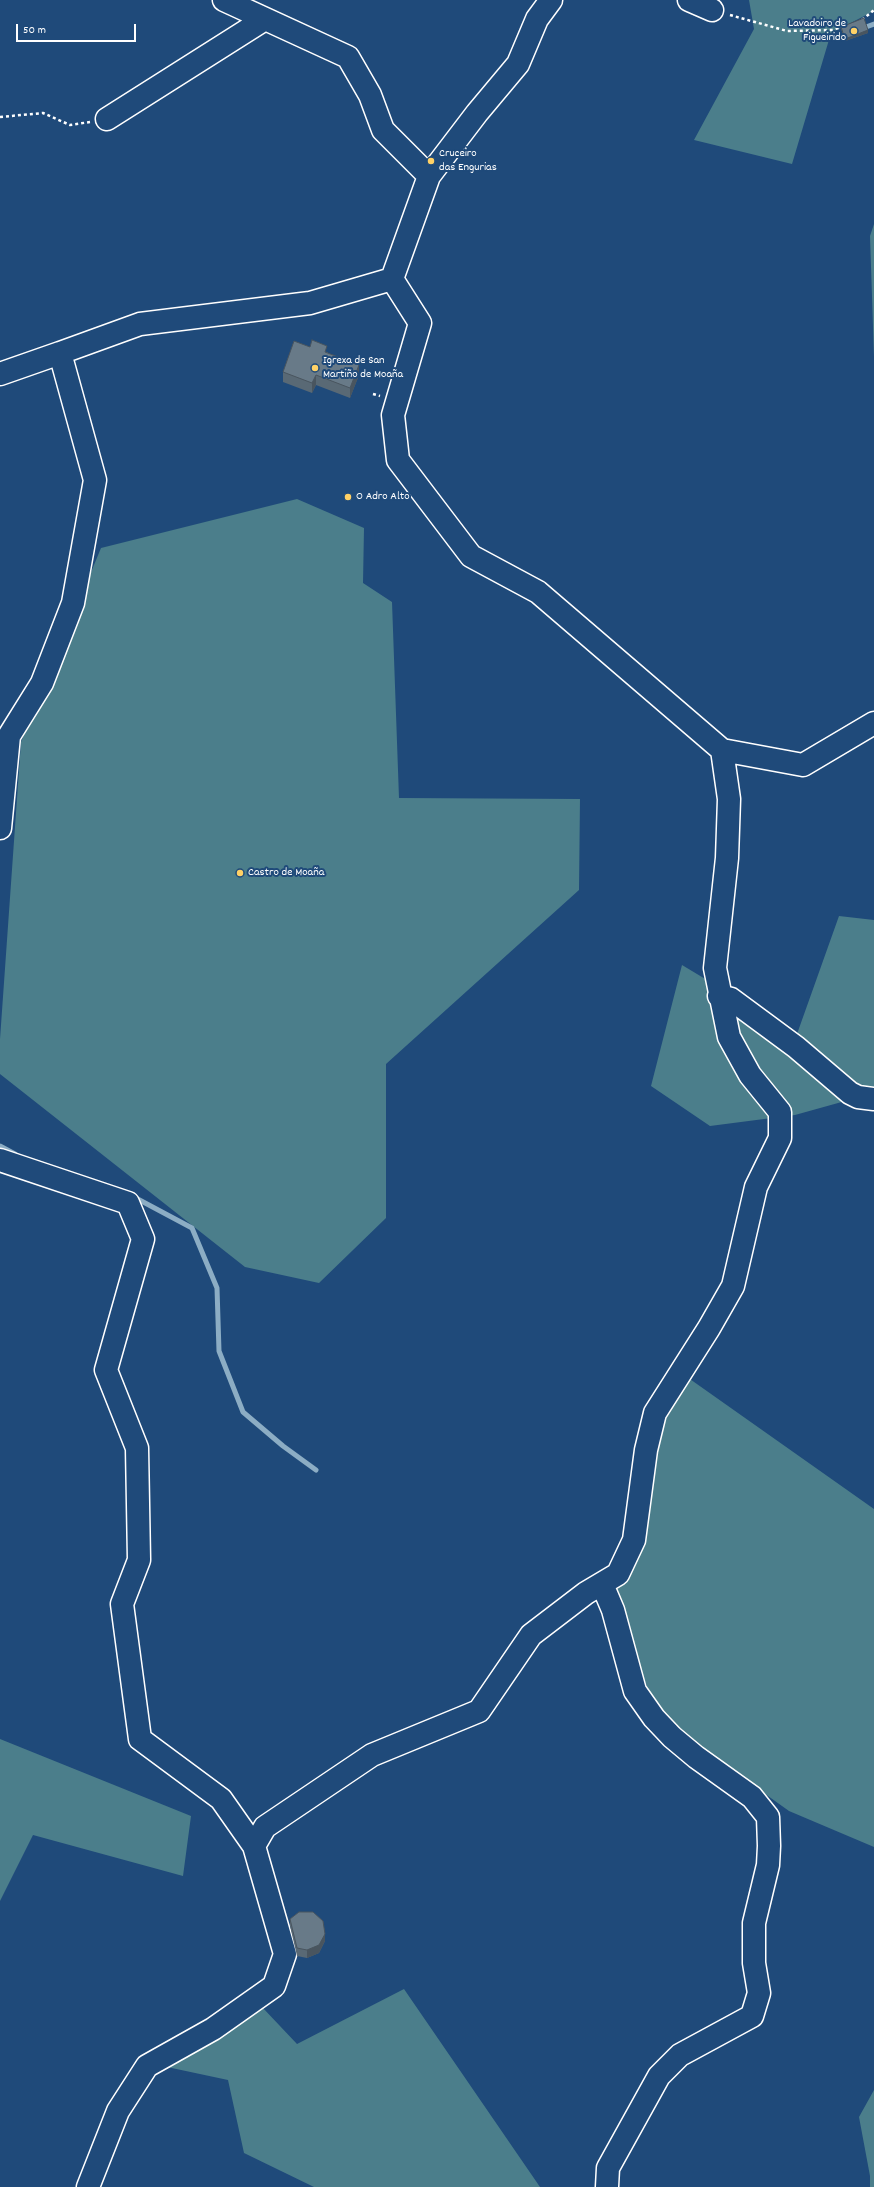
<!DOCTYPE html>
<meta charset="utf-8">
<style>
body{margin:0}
#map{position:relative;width:874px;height:2187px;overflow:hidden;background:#1f4a7a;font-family:Dekko,sans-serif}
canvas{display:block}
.scale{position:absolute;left:16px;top:24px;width:120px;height:18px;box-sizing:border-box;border:2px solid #fff;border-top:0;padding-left:5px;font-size:12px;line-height:14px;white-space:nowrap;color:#fff;-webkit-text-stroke:3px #1f4a7a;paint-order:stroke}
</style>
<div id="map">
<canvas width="874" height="2187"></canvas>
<div class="scale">50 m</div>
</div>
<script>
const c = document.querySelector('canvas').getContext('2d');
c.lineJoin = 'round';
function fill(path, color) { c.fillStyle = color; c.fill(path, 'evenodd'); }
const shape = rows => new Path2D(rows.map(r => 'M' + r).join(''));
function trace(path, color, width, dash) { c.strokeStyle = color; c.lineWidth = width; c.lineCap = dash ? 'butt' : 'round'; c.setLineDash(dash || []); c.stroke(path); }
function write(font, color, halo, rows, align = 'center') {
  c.font = font + ' Dekko,sans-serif'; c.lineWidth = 4; c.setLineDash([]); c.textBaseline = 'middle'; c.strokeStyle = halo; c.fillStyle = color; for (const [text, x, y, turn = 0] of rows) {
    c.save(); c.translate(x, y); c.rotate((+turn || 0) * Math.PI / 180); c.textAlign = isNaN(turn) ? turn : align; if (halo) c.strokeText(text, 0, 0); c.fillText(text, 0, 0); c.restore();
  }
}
const green = shape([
 [749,0,874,0,874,11,831,33,792,164,694,140,754,29],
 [874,224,874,357,870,236],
 [297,499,364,528,363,583,392,602,399,798,580,799,579,890,386,1064,386,1218,319,1283,245,1267,0,1074,0,1039,21,742,101,548],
 [839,916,874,920,874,1093,795,1115,710,1126,651,1086,682,965,797,1034],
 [687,1377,874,1509,874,1847,789,1811,712,1756,656,1707,633,1654,616,1589,643,1538,656,1432],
 [0,1739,191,1816,183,1876,33,1835,0,1901],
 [404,1989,540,2187,314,2187,244,2153,228,2080,167,2067,262,2007,297,2044],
 [874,2090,874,2187,870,2187,870,2176,859,2117]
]);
const stream = shape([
 [866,27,874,24],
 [0,1146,15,1154],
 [132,1196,192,1228,217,1288,219,1351,243,1412,283,1446,316,1470]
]);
const path = shape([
 [730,15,787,31,832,30,842,27],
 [862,20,874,10],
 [0,117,43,113,70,125,90,122],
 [373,394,380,396]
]);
const minor = shape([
 [224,0,348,57,370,95,383,130,429,176],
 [689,0,712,10],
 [107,119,265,19],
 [392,279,420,323,393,415,398,460,471,556,538,592,722,750,803,765,874,723],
 [392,279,429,176,477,113,518,64,537,19,551,0],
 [0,374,60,353],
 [0,828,9,736,42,683,73,603,95,480,60,353,140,324,310,303,392,279],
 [719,996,731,999,796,1047,850,1093,858,1097,874,1099],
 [0,1160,128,1203,143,1239,106,1370,137,1448,139,1560,122,1604,140,1739,221,1799,254,1846,285,1954,274,1986,213,2029,147,2066,118,2111,88,2187],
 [602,1584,613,1610,635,1691,654,1718,672,1737,696,1757,752,1797,768,1817,769,1846,768,1865,754,1923,754,1963,759,1993,752,2016,680,2055,659,2076,608,2168,607,2187],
 [254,1846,265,1827,372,1755,479,1711,531,1635,586,1593,618,1574,634,1540,646,1450,655,1413,709,1328,733,1286,756,1187,780,1138,780,1112,750,1075,729,1037,715,968,727,858,729,799,722,750]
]);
const wall = shape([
 [841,27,868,33,845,41,841,29],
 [310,347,327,352,359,375,350,398,316,385,312,393,283,382,283,372],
 [290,1919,325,1941,319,1953,307,1958,297,1956,290,1926]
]);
const shadedWall = shape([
 [868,30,868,33,845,41,845,39],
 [359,365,359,375,350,398,350,388],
 [316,375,316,385,312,393,312,383],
 [325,1934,325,1941,319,1953,307,1958,307,1950]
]);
const building = shape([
 [864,18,868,30,845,39,841,27,864,18],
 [312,340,327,346,325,352,359,365,350,388,316,375,312,383,283,372,294,341,310,347,312,340],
 [299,1912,313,1912,323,1921,325,1934,319,1945,307,1950,297,1948,290,1919,299,1912]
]);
const markers = [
 [854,31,4,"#ffd166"],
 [431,161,4,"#ffd166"],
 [315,368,4,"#ffd166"],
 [348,497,4,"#ffd166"],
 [240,873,4,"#ffd166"]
];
const poiNames = [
 ["Lavadoiro de",846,24,"right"],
 ["Figueirido",846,38,"right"],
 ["Cruceiro",439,154],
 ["das Engurias",439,168],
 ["Igrexa de San",323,361],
 ["Martiño de Moaña",323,375],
 ["O Adro Alto",356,497],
 ["Castro de Moaña",248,873]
];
fill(green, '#4b7e8b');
trace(stream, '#8cadc4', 5);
trace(minor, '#fff', 25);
trace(path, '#fff', 2.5, [3, 3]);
trace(minor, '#1f4a7a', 22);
fill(wall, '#596975');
fill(shadedWall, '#49555f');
fill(building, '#687a88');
trace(building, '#49555f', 1);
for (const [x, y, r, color] of markers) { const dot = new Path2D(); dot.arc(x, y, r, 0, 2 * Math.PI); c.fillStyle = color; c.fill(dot); trace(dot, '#1f4a7a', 1.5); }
write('12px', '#fff', '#1f4a7a', poiNames, 'left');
</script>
